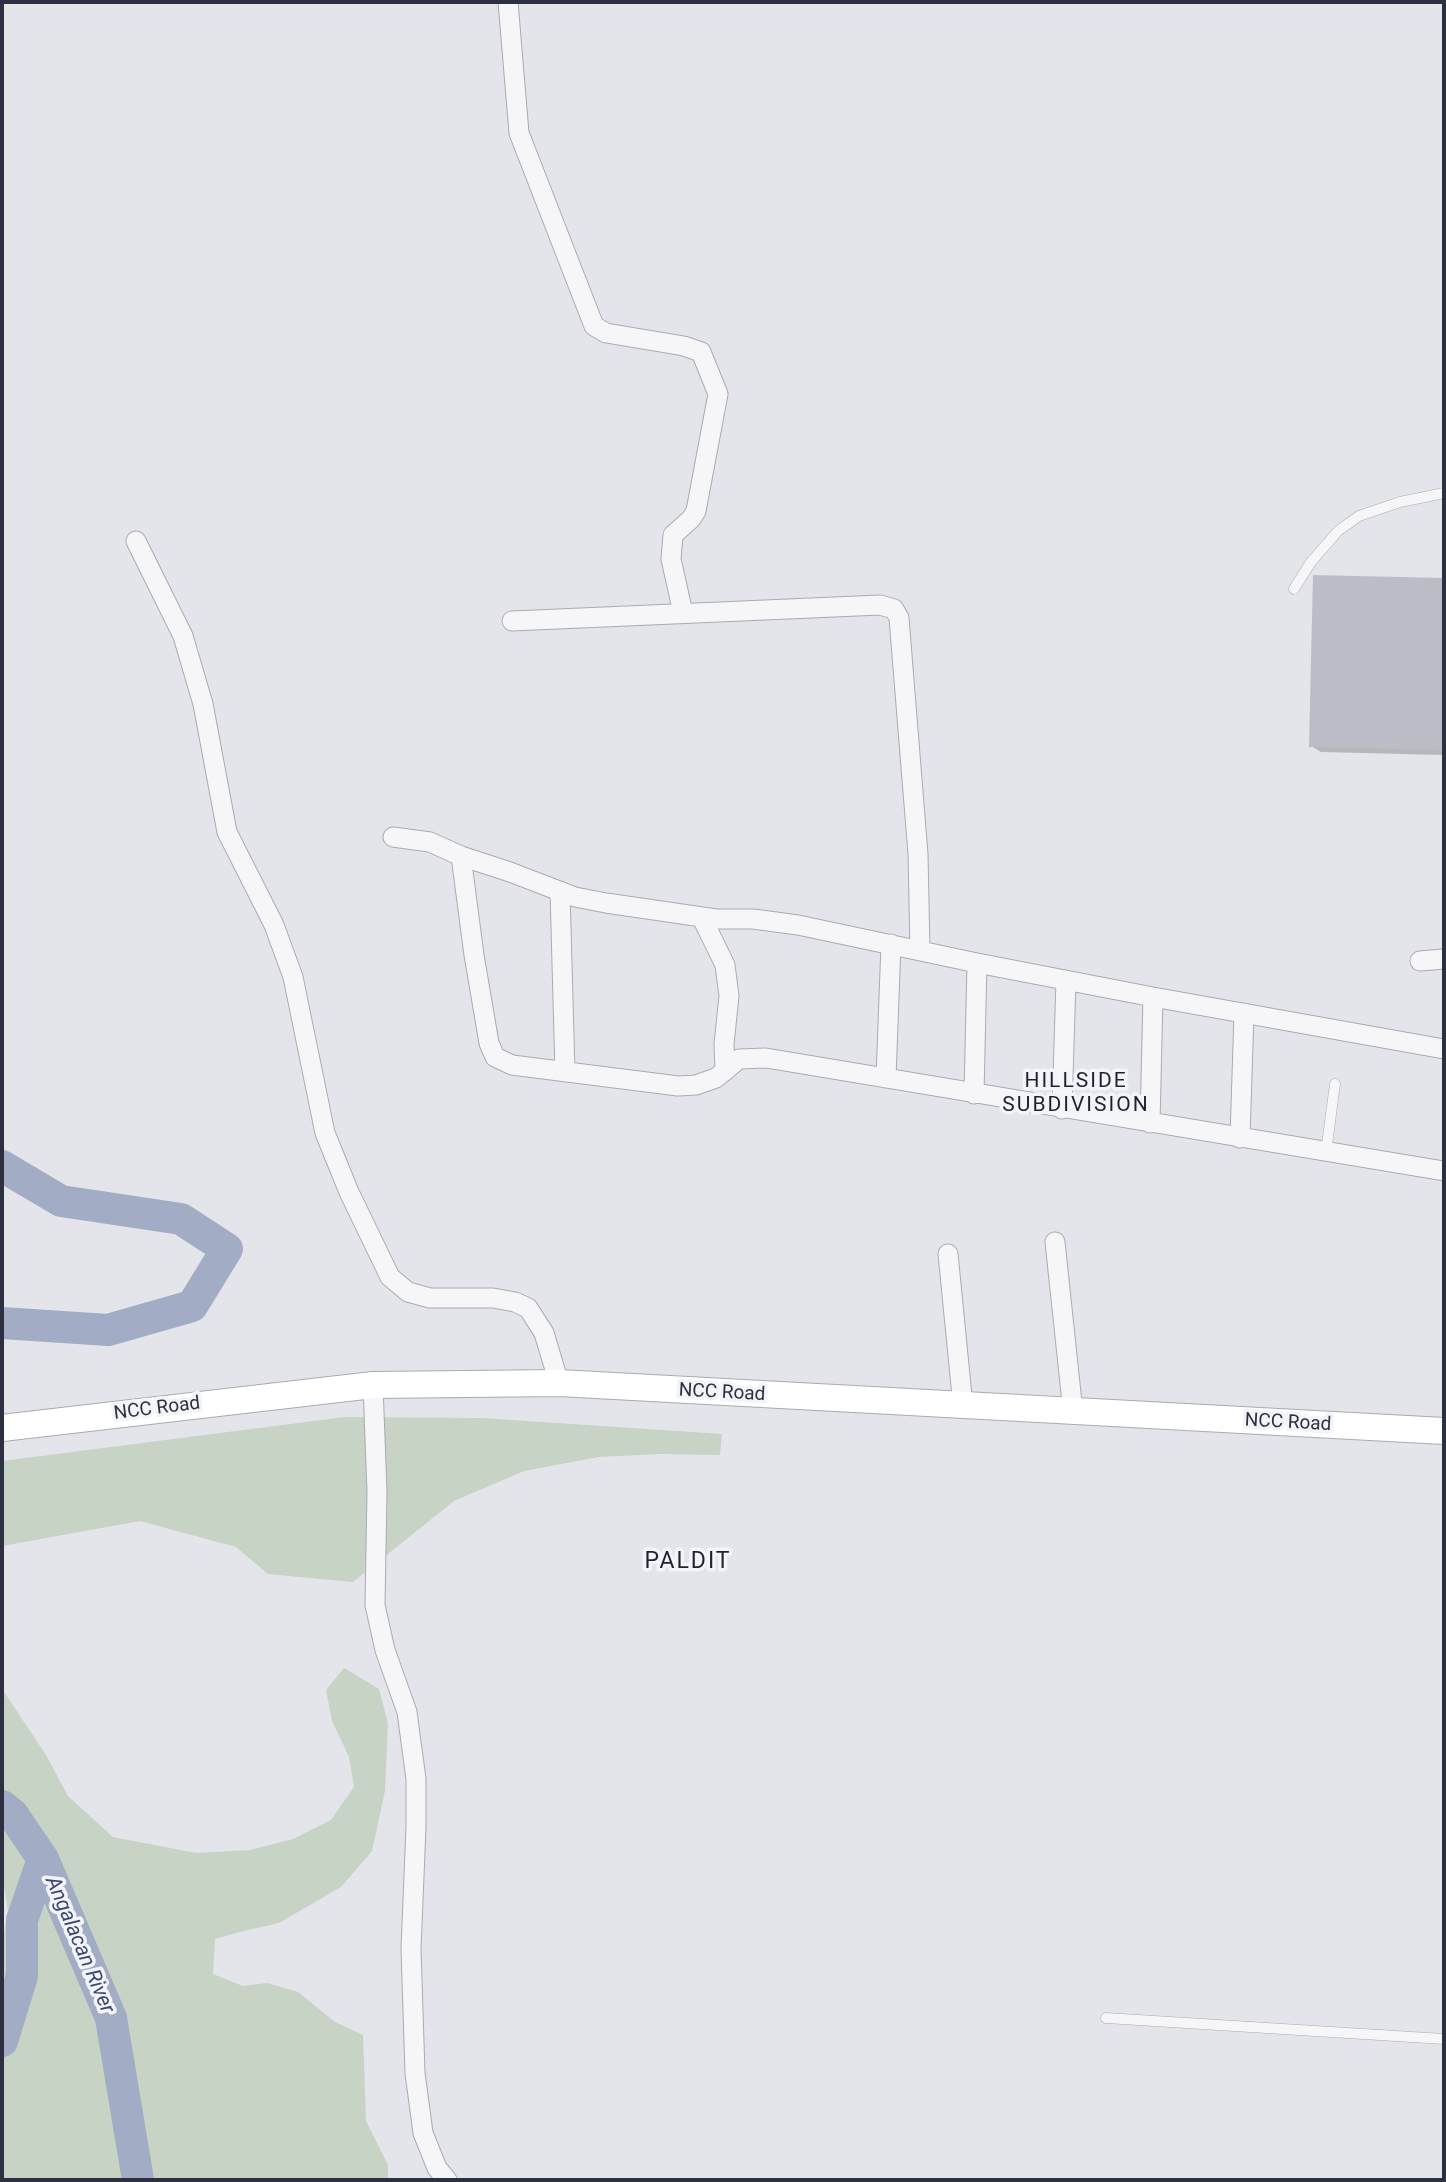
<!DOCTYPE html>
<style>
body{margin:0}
#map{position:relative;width:1446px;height:2182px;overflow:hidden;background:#e3e5ea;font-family:Roboto,sans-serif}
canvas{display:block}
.frame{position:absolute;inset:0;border:4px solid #2d3040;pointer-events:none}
</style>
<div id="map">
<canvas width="1446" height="2182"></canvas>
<div class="frame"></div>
</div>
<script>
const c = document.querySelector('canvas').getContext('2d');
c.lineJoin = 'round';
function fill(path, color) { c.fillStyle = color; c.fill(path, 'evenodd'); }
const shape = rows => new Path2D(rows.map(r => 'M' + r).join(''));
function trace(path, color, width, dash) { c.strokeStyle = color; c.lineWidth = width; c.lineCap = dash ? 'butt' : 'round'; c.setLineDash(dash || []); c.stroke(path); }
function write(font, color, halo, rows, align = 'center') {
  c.font = font + ' Roboto,sans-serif'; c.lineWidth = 7; c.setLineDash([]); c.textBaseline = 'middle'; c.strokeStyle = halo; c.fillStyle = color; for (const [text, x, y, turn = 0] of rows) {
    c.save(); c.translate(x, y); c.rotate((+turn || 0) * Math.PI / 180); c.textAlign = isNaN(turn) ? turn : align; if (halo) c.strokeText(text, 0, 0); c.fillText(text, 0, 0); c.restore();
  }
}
const green = shape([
 [345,1417,482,1418,722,1434,720,1455,659,1454,599,1457,524,1471,454,1501,353,1582,268,1574,236,1547,140,1521,2,1546,2,1461],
 [344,1668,379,1689,388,1724,385,1791,372,1851,341,1887,279,1923,239,1932,215,1939,213,1974,243,1986,267,1983,298,1992,335,2022,363,2035,366,2121,388,2165,388,2180,2,2180,2,1944,8,1910,2,1874,2,1689,46,1755,68,1796,113,1837,196,1853,250,1850,293,1839,331,1820,354,1787,349,1757,332,1721,326,1690]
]);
const shadow = shape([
 [1315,577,1444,580,1444,755,1321,752,1311,746]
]);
const river = shape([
 [2,1166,61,1201,181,1219,227,1249,192,1306,108,1330,2,1323],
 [2,1806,13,1815,43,1859,111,2018,138,2180],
 [2,2041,22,1976,22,1920,43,1859]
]);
const building = shape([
 [1313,575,1444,578,1444,750,1309,747]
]);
const lane = shape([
 [1294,589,1311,562,1338,531,1359,516,1400,502,1444,493],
 [1326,1152,1335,1084],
 [1106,2018,1444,2039]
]);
const street = shape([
 [508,2,519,133,594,326,606,333,684,346,701,352,718,394,696,511,691,519,673,535,671,559,683,613],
 [136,541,183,636,203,704,227,832,274,925,293,977,325,1133,349,1192,390,1277,408,1292,430,1298,493,1298,515,1302,528,1308,544,1333,559,1383],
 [512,621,880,605,894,609,899,618,918,854,920,951],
 [393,837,430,842,461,856,510,872,575,897,606,903,716,919,753,919,798,925,977,963,1153,997,1444,1049],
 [461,856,474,955,489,1043,495,1057,512,1065,678,1086,696,1085,716,1078,739,1059,766,1058,1444,1171],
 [560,891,565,1072],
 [702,918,725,965,729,996,724,1044,725,1071],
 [1420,961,1444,959],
 [886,1078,891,944],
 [974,1094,977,963],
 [1062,1109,1066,980],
 [1150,1123,1153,997],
 [1240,1138,1244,1013],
 [1055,1242,1073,1412],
 [948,1254,963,1406],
 [373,1385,377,1492,375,1605,385,1650,407,1712,416,1779,416,1827,411,1949,415,2073,423,2133,437,2168,447,2180]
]);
const secondary = shape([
 [2,1428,373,1385,559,1383,1444,1431]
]);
const streetNames = [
 ["NCC Road",722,1393,3],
 ["NCC Road",157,1409,-7],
 ["NCC Road",1288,1423,3]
];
const neighbourhoodNames = [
 ["HILLSIDE",1076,1082],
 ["SUBDIVISION",1076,1106]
];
const waterNames = [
 ["Angalacan River",79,1945,67]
];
const quarterNames = [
 ["PALDIT",688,1562]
];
fill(green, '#c6d3c5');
fill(shadow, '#0003');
trace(river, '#a2adc5', 32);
fill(building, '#bbbdc6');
trace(lane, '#a9abb4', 11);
trace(street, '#a9abb4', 21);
trace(secondary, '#a9abb4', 28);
trace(lane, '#f6f6f8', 10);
trace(street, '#f6f6f8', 19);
trace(secondary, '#fff', 26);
write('19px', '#2d3040', '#f3f4f7', streetNames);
c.letterSpacing = '2px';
write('21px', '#1f2231', '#f3f4f7', neighbourhoodNames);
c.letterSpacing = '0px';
write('italic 21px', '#3b4970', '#f3f4f7', waterNames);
c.letterSpacing = '2px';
write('23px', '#1f2231', '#f3f4f7', quarterNames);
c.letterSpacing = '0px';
</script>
